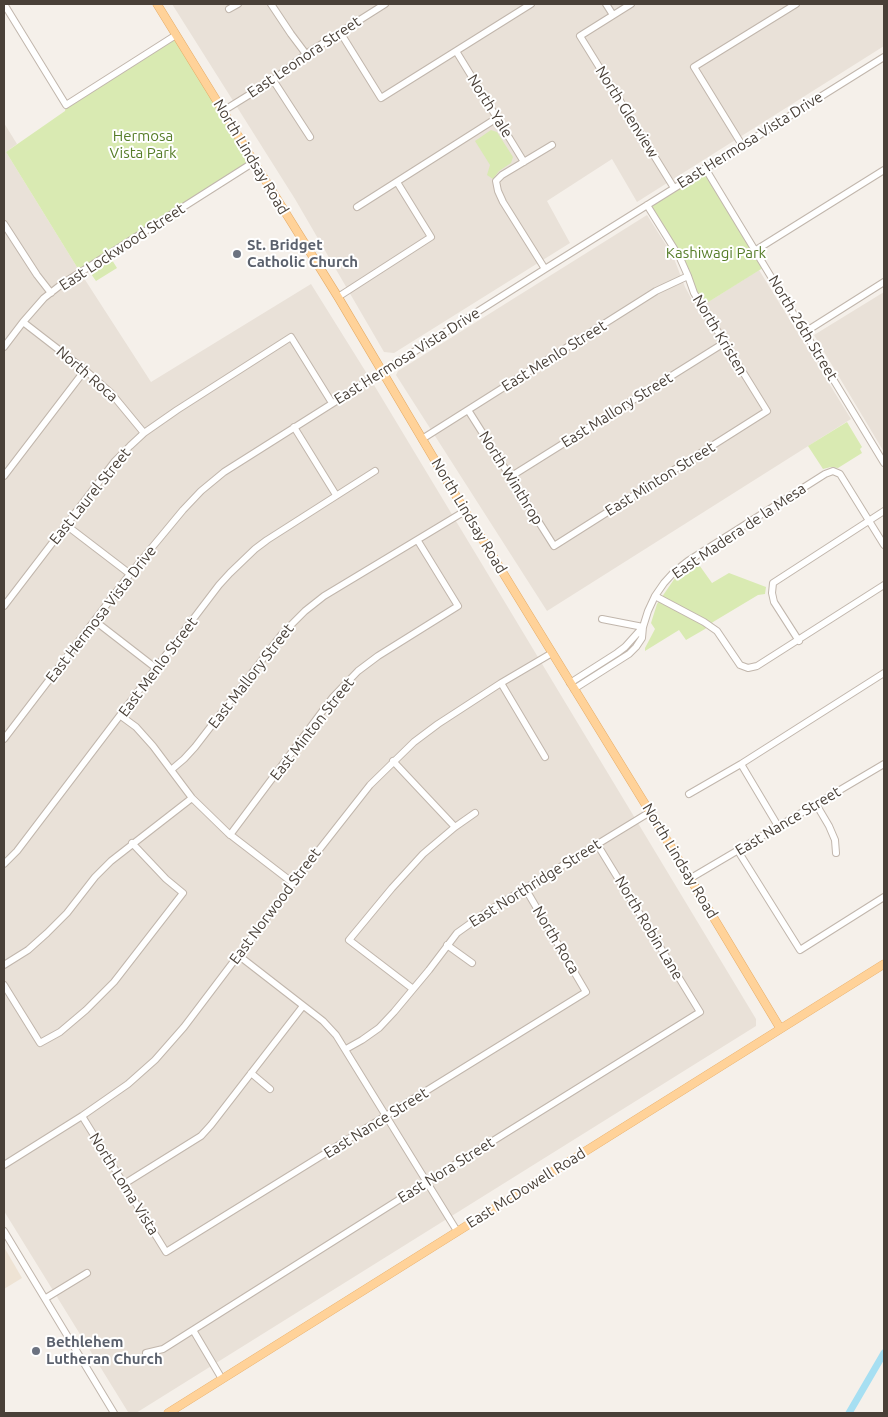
<!DOCTYPE html>
<style>
body{margin:0}
#map{position:relative;width:888px;height:1417px;overflow:hidden;background:#f5f0ea;font-family:Ubuntu,sans-serif}
canvas{display:block}
.frame{position:absolute;inset:0;border:5px solid #494038;pointer-events:none}
</style>
<div id="map">
<canvas width="888" height="1417"></canvas>
<div class="frame"></div>
</div>
<script>
const c = document.querySelector('canvas').getContext('2d');
c.lineJoin = 'round';
function fill(path, color) { c.fillStyle = color; c.fill(path, 'evenodd'); }
const shape = rows => new Path2D(rows.map(r => 'M' + r).join(''));
function trace(path, color, width, dash) { c.strokeStyle = color; c.lineWidth = width; c.lineCap = dash ? 'butt' : 'round'; c.setLineDash(dash || []); c.stroke(path); }
function write(font, color, halo, rows, align = 'center') {
  c.font = font + ' Ubuntu,sans-serif'; c.lineWidth = 4; c.setLineDash([]); c.textBaseline = 'middle'; c.strokeStyle = halo; c.fillStyle = color; for (const [text, x, y, turn = 0] of rows) {
    c.save(); c.translate(x, y); c.rotate((+turn || 0) * Math.PI / 180); c.textAlign = isNaN(turn) ? turn : align; if (halo) c.strokeText(text, 0, 0); c.fillText(text, 0, 0); c.restore();
  }
}
const residential = shape([
 [172,4,884,4,884,46,637,202,612,159,547,201,570,243,394,353,384,352,295,199],
 [4,123,17,144,6,152,80,272,151,382,311,284,374,385,756,1019,756,1026,136,1413,128,1412,4,1211],
 [647,215,673,256,685,287,697,309,759,270,851,419,547,611,396,375,398,371],
 [884,292,884,452,814,335]
]);
const education = shape([
 [4,1247,22,1278,4,1289]
]);
const green = shape([
 [176,35,254,162,80,272,6,152,65,111,66,105],
 [491,130,497,132,513,157,511,163,499,171,493,179,487,175,490,165,475,141],
 [705,168,766,266,702,306,688,276,647,205],
 [112,260,117,268,96,281,91,274],
 [847,422,862,447,860,449,862,453,838,468,831,467,823,469,808,446],
 [697,562,712,583,729,573,766,587,765,594,758,595,713,622,705,629,686,640,679,630,645,651,645,648,655,629,651,623,657,604,675,578,685,570]
]);
const canal = shape([
 [849,1413,884,1353]
]);
const minor = shape([
 [4,4,66,105,176,35],
 [271,4,291,34,306,54],
 [606,4,613,15],
 [631,4,580,36,674,188],
 [229,9,238,4],
 [340,32,381,98,531,4],
 [456,51,524,162],
 [273,80,310,137],
 [223,111,273,80,306,54,385,4],
 [742,145,694,67,796,4],
 [705,168,884,463],
 [357,207,497,118],
 [4,224,37,275,51,293],
 [756,250,884,170],
 [545,269,503,202,498,191,496,181,502,175,552,145],
 [338,297,431,237,397,182],
 [23,322,85,370,111,393,144,433],
 [805,332,884,282],
 [4,347,23,322,44,298,62,284,254,162],
 [468,410,554,546,767,411,694,293,688,276,680,258,647,205],
 [294,427,336,495],
 [422,439,656,291,688,276],
 [4,476,85,370],
 [510,477,724,343],
 [66,525,130,574],
 [655,596,704,622,717,631,740,665,748,668,757,666,884,585],
 [4,606,115,461,130,446,144,433,177,410,291,337,332,403],
 [602,619,643,627],
 [95,621,157,669],
 [799,641,774,602,772,593,773,583,884,511],
 [501,683,545,757],
 [570,683,617,653,625,647,643,627],
 [574,689,629,654,636,647,642,638,643,627,648,611,655,596,664,583,674,572,688,561,825,474,833,471,840,474,884,545],
 [121,716,136,727,153,746,192,798,228,833,293,883],
 [4,739,130,574,183,510,201,491,224,472,545,269,884,57],
 [393,761,455,827],
 [741,764,778,826],
 [171,770,184,759,195,747,282,634,305,611,324,596,465,511],
 [689,794,741,764,884,673],
 [816,804,829,826,835,840,836,853],
 [230,835,333,697,358,671,378,656,458,606,418,541],
 [738,851,800,950,884,897],
 [4,864,17,851,219,585,230,573,255,549,267,540,375,471],
 [691,878,884,764],
 [447,945,472,963],
 [238,955,323,1021,336,1035,457,1231],
 [4,965,28,950,47,933,67,913,95,877,111,861,192,798],
 [4,985,40,1043,60,1032,86,1010,114,982,183,893,166,879,132,843],
 [413,989,349,940,392,888,423,854,455,827,475,813],
 [346,1049,362,1040,379,1028,394,1012,429,970,457,933,485,913,650,812],
 [251,1073,270,1089],
 [82,1116,166,1252,586,992,525,888],
 [4,1165,82,1116,128,1084,155,1060,184,1027,293,883,370,785,414,742,438,724,501,683,552,653],
 [124,1184,201,1136,211,1125,303,1006],
 [4,1231,114,1413],
 [46,1298,87,1273],
 [193,1330,222,1379],
 [146,1353,163,1349,427,1182,700,1012,597,844]
]);
const major = shape([
 [157,4,223,111,254,162,338,297,465,511,650,812,780,1028],
 [168,1413,884,964]
]);
const markers = [
 [237,254,5,"#6b7280"],
 [36,1351,5,"#6b7280"]
];
const streetNames = [
 ["East Leonora Street",304,57,-34],
 ["North Yale",490,106,58],
 ["North Glenview",627,112,58],
 ["East Hermosa Vista Drive",750,140,-32],
 ["North Lindsay Road",251,157,59],
 ["East Lockwood Street",122,247,-33],
 ["North 26th Street",803,328,59],
 ["North Kristen",720,335,59],
 ["East Hermosa Vista Drive",407,356,-32],
 ["East Menlo Street",554,356,-32],
 ["North Roca",87,374,41],
 ["East Mallory Street",617,410,-32],
 ["North Winthrop",511,478,58],
 ["East Minton Street",660,479,-32],
 ["East Laurel Street",90,496,-51],
 ["North Lindsay Road",469,516,59],
 ["East Madera de la Mesa",739,531,-34],
 ["East Hermosa Vista Drive",101,614,-52],
 ["East Menlo Street",158,667,-53],
 ["East Mallory Street",251,676,-52],
 ["East Minton Street",312,729,-52],
 ["East Nance Street",788,821,-31],
 ["North Lindsay Road",680,861,59],
 ["East Northridge Street",535,883,-32],
 ["East Norwood Street",275,906,-53],
 ["North Robin Lane",649,928,59],
 ["North Roca",556,940,59],
 ["East Nance Street",376,1123,-32],
 ["East Nora Street",446,1170,-32],
 ["North Loma Vista",124,1184,58],
 ["East McDowell Road",526,1188,-32]
];
const parkNames = [
 ["Hermosa",143,136],
 ["Vista Park",143,153],
 ["Kashiwagi Park",716,253]
];
const worshipNames = [
 ["St. Bridget",247,245],
 ["Catholic Church",247,262],
 ["Bethlehem",46,1342],
 ["Lutheran Church",46,1359]
];
fill(residential, '#e9e1d8');
fill(education, '#eee3d4');
fill(green, '#d9eab2');
trace(canal, '#a6dff2', 7);
trace(minor, '#c1b6ac', 8);
trace(major, '#e6ac67', 9);
trace(minor, '#fff', 6);
trace(major, '#ffd299', 8);
for (const [x, y, r, color] of markers) { const dot = new Path2D(); dot.arc(x, y, r, 0, 2 * Math.PI); c.fillStyle = color; c.fill(dot); trace(dot, '#fff', 2); }
write('15px', '#494038', '#fff', streetNames);
write('15px', '#567d29', '#fff', parkNames);
write('bold 15px', '#5b616d', '#fff', worshipNames, 'left');
</script>
